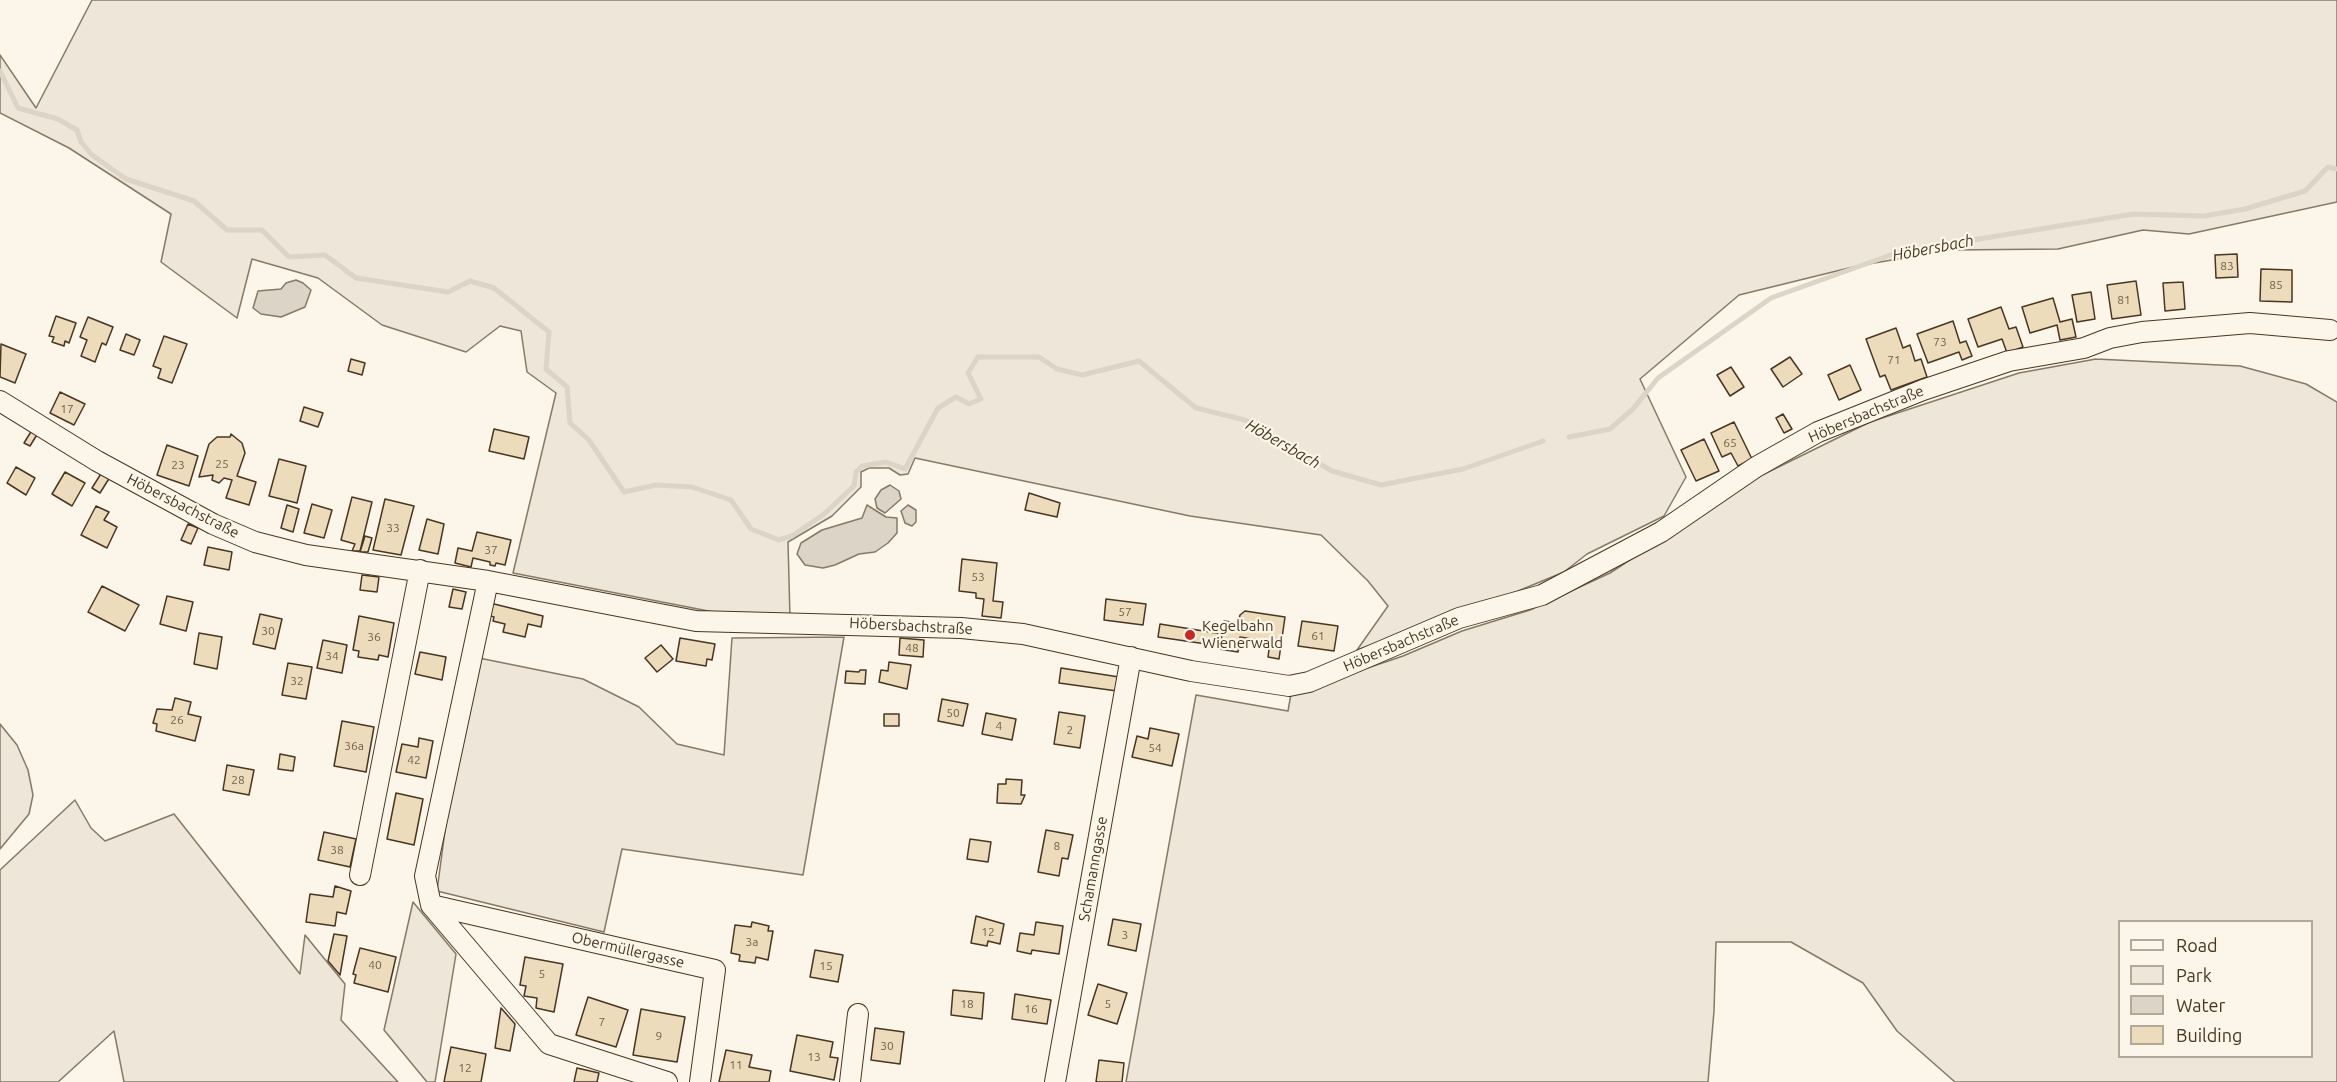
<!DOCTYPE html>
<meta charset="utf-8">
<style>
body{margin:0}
#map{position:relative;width:2337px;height:1082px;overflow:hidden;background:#fbf6e9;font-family:Ubuntu,sans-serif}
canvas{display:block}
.legend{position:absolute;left:2118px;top:920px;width:195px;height:138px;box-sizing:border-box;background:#fbf6e9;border:2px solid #b4a999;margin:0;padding:8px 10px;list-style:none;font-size:18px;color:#4a3520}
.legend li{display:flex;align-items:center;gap:12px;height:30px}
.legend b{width:30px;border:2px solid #b4a999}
</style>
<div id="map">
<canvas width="2337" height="1082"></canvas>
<ul class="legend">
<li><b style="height:8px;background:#fbf6e9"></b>Road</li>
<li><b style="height:16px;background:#ede6d9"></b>Park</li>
<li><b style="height:16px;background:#dcd4c6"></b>Water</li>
<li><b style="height:16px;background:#ecdcbc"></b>Building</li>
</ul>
</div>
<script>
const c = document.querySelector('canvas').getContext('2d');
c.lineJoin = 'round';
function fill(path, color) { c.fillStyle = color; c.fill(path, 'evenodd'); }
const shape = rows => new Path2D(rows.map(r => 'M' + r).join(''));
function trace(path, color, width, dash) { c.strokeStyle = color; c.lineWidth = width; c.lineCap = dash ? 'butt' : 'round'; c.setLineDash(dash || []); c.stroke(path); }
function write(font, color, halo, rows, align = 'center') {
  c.font = font + ' Ubuntu,sans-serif'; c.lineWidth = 4.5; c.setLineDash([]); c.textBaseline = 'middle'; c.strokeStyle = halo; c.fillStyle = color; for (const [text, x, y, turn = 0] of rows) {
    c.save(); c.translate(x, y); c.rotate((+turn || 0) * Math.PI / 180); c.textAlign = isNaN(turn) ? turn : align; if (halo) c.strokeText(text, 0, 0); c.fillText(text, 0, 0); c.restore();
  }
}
const green = shape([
 [92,0,2337,0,2337,202,2189,234,2143,230,2058,249,1950,250,1857,266,1739,295,1640,379,1686,477,1664,516,1587,554,1564,572,1518,591,1357,650,1388,606,1368,581,1321,535,1190,516,915,458,908,474,900,475,889,468,869,468,861,472,861,487,832,516,788,542,790,618,734,616,513,573,556,393,527,372,521,331,500,326,466,352,382,325,318,278,252,259,237,318,161,262,171,214,69,148,0,113,0,55,36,108,92,0],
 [2096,359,2240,366,2306,384,2337,402,2337,1082,1955,1082,1897,1031,1863,983,1791,942,1716,942,1714,1011,1708,1082,1126,1082,1196,695,1288,711,1291,694,1403,656,1462,631,1530,610,1610,573,1752,480,1870,422,2019,373,2096,359],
 [2120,922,2312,922,2312,1056,2120,1056,2120,922],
 [844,637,803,875,622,849,604,932,437,891,450,793,479,658,583,679,639,707,677,744,724,755,732,638,844,637],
 [0,724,17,745,28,770,33,795,29,814,0,849,0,724],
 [75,800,91,828,105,841,174,814,300,974,305,935,345,984,341,1020,398,1082,124,1082,114,1031,58,1082,0,1082,0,870,75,800],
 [413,902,456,954,435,1082,427,1082,384,1030,413,902]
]);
const water = shape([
 [296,280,303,283,311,290,305,307,281,317,261,314,253,308,258,291,281,289,286,283,296,280],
 [890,485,899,491,901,499,885,513,877,508,875,499,881,490,890,485],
 [867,505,886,517,897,518,897,533,888,543,875,552,859,554,835,565,823,568,805,565,797,554,801,543,822,530,862,518,867,505],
 [908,505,916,510,916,522,912,526,905,523,901,511,908,505]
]);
const stream = shape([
 [0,71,18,108,58,119,77,130,81,142,92,155,126,179,194,201,227,230,262,230,289,257,325,255,356,278,448,292,470,281,494,288,549,332,546,369,567,387,570,423,589,440,624,492,656,485,692,487,731,500,751,529,779,540,792,536,824,514,854,486,856,472,862,466,886,462,905,469,938,408,956,397,969,404,981,399,968,373,978,357,1039,357,1057,369,1082,375,1139,361,1196,408,1245,420,1332,471,1381,485,1463,469,1543,441],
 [1569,437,1610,429,1633,409,1658,378,1771,298,1899,252,2133,214,2204,216,2245,209,2305,191,2328,167,2337,169]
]);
const building = shape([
 [2237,254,2238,277,2216,278,2215,255,2237,254],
 [2261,269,2292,270,2292,302,2260,301,2261,269],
 [2136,281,2141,315,2112,319,2107,285,2136,281],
 [2183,282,2185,309,2165,311,2163,283,2183,282],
 [2091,292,2095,319,2077,322,2072,295,2091,292],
 [2053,298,2060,322,2072,319,2076,337,2060,340,2057,325,2030,333,2022,307,2053,298],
 [2001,307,2009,329,2016,327,2023,347,2007,353,2002,339,1978,347,1968,319,2001,307],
 [56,316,76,323,69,343,65,341,64,346,52,342,54,337,49,336,56,316],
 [88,317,113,327,106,345,102,343,95,362,81,356,87,340,80,337,88,317],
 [1953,321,1960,343,1966,341,1972,356,1962,360,1959,352,1928,363,1917,334,1953,321],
 [1896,328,1903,348,1910,345,1915,361,1921,359,1927,377,1891,390,1885,375,1880,377,1866,339,1896,328],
 [126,334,140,340,134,355,120,350,126,334],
 [164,336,187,344,172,383,158,378,161,369,153,366,164,336],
 [1,344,26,354,15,383,0,377,1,344],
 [1790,357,1802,374,1783,387,1771,369,1790,357],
 [351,359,365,363,362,375,348,371,351,359],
 [1850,365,1861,390,1839,400,1828,375,1850,365],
 [1731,367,1744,387,1730,396,1717,375,1731,367],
 [60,392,85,404,74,425,50,413,60,392],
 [304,407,323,413,318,427,300,421,304,407],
 [1783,414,1792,429,1784,433,1776,418,1783,414],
 [1734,422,1752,459,1738,466,1731,453,1722,457,1711,433,1734,422],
 [494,429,529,437,524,459,489,451,494,429],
 [32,430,38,433,30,446,24,443,32,430],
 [231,434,242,443,245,453,237,476,256,482,249,505,226,498,232,480,224,478,219,483,212,480,213,475,199,477,209,444,217,437,230,437,231,434],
 [1704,439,1719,471,1696,481,1681,450,1704,439],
 [167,445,198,456,189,486,157,475,167,445],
 [279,459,306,466,297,503,269,496,279,459],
 [16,467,35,478,26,495,7,483,16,467],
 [65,472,85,483,72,506,52,494,65,472],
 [102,472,110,477,100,493,92,488,102,472],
 [1029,493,1060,503,1057,517,1025,510,1029,493],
 [352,497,372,502,360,551,352,551,355,544,341,540,352,497],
 [385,499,414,506,401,555,373,550,385,499],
 [312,504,332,510,324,538,304,533,312,504],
 [287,505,299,509,293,532,281,528,287,505],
 [96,506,109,512,104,520,117,527,107,548,81,535,96,506],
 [427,519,444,524,438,554,419,550,427,519],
 [188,524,198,528,191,544,181,540,188,524],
 [477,532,511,540,505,565,496,563,495,566,490,565,490,562,473,558,471,567,455,563,458,548,472,551,477,532],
 [365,536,372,538,368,552,360,552,365,536],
 [208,547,232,552,229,570,204,565,208,547],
 [962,559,997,563,993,601,1003,602,1001,618,982,616,984,599,976,598,976,593,959,591,962,559],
 [362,575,379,577,377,592,360,590,362,575],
 [102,586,139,605,125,631,88,612,102,586],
 [453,589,466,592,462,609,449,607,453,589],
 [167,596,193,602,186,631,160,624,167,596],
 [1106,599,1146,604,1143,625,1104,620,1106,599],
 [490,603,543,616,541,627,528,624,525,637,503,632,505,624,493,621,494,617,487,615,490,603],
 [1245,611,1285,617,1279,659,1268,657,1270,642,1240,637,1238,652,1219,649,1224,621,1238,623,1240,615,1245,611],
 [260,614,282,619,275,649,253,644,260,614],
 [359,616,394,623,388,657,379,655,378,660,358,657,359,651,353,650,359,616],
 [1302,621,1338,626,1334,651,1298,646,1302,621],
 [1160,624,1222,634,1220,646,1158,637,1160,624],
 [199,633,222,637,217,669,194,664,199,633],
 [680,638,715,644,712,660,707,659,706,666,676,661,680,638],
 [900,638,924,640,923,657,899,655,900,638],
 [323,640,347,645,342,673,317,668,323,640],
 [661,645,673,659,657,672,645,658,661,645],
 [420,652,446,657,442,680,415,674,420,652],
 [889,662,911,665,907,689,879,682,881,670,888,671,889,662],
 [288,663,312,667,306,699,282,695,288,663],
 [1061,668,1119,677,1117,691,1059,683,1061,668],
 [860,670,866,670,865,684,845,683,846,671,859,672,860,670],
 [175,698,191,702,188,714,201,717,195,741,156,731,157,724,153,723,157,709,172,710,175,698],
 [942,699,968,704,963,726,938,721,942,699],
 [1059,712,1085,716,1080,748,1054,744,1059,712],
 [986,713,1016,719,1012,740,982,734,986,713],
 [884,714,899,714,899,726,884,726,884,714],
 [342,721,374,727,366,772,334,766,342,721],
 [1150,728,1179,734,1172,766,1132,757,1137,736,1148,739,1150,728],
 [419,738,433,741,426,778,396,772,402,744,418,747,419,738],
 [280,754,295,757,293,771,278,769,280,754],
 [227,765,254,770,249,795,223,790,227,765],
 [1006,779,1022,780,1021,795,1025,795,1021,804,997,803,998,784,1006,784,1006,779],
 [396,793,423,799,414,845,387,839,396,793],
 [1046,830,1073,835,1068,859,1062,858,1059,876,1038,872,1046,830],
 [324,832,356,839,350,867,318,860,324,832],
 [970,839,991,842,988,862,967,859,970,839],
 [335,886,351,891,346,914,337,912,335,926,306,922,310,894,333,897,335,886],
 [976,916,1004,924,1000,944,988,941,987,946,971,943,976,916],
 [1113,919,1141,924,1136,951,1108,945,1113,919],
 [752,922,769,926,768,931,773,931,768,960,756,957,755,963,739,961,740,955,731,953,735,925,751,927,752,922],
 [1036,922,1063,926,1059,954,1032,950,1031,954,1017,951,1020,933,1034,935,1036,922],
 [334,934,347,936,340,975,328,961,334,934],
 [360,948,396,957,388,992,354,983,356,975,353,974,360,948],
 [815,950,843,955,838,982,810,977,815,950],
 [525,957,563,964,554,1012,536,1008,537,998,524,996,526,986,520,985,525,957],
 [1098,984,1127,993,1117,1024,1088,1015,1098,984],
 [953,990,984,993,982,1019,951,1015,953,990],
 [1015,994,1051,1000,1047,1024,1012,1019,1015,994],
 [588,997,628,1010,616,1047,576,1035,588,997],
 [501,1008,515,1024,510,1051,495,1048,501,1008],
 [641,1009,685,1017,677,1062,633,1055,641,1009],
 [875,1028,904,1032,900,1064,871,1060,875,1028],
 [797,1035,833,1042,830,1057,838,1058,834,1080,790,1071,797,1035],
 [451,1047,486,1054,481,1082,444,1082,451,1047],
 [726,1050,752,1055,749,1067,771,1071,769,1082,719,1082,726,1050],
 [1099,1060,1124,1063,1122,1082,1096,1082,1099,1060],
 [577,1068,599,1073,597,1082,574,1082,577,1068]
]);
const minor = shape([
 [0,401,97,461,213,524,255,542,306,555,488,581,696,621,961,628,1023,634,1191,671,1289,686,1309,682,1459,618,1542,595,1661,532,1756,467,1818,432,1923,390,2009,361,2084,348,2110,338,2142,332,2250,323,2330,330],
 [488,581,425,876,431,905,549,1044,667,1082],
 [360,875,420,570],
 [431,905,715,970,700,1082],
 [850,1082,858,1014],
 [1055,1082,1131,657]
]);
const markers = [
 [1190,635,6,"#c62828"]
];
const numberNames = [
 ["83",2227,266],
 ["85",2276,285],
 ["81",2124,300],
 ["73",1940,342],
 ["71",1894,360],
 ["17",67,409],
 ["65",1730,443],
 ["25",222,464],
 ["23",178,465],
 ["33",393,528],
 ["37",491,550],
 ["53",978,577],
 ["57",1125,612],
 ["30",268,631],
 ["61",1318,636],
 ["36",374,637],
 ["48",912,648],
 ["34",332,656],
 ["32",297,681],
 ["50",953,713],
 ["26",177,720],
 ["4",999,726],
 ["2",1070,730],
 ["36a",354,746],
 ["54",1155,748],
 ["42",414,760],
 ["28",238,780],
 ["8",1057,846],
 ["38",337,850],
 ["12",988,932],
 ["3",1125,935],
 ["3a",752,942],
 ["40",375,965],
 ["15",826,966],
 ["5",542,974],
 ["18",967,1004],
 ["5",1108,1004],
 ["16",1031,1009],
 ["7",602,1022],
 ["9",659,1036],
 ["30",887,1046],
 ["13",814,1057],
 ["11",736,1065],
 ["12",465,1068]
];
const streetNames = [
 ["Höbersbachstraße",1866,414,-23],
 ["Höbersbachstraße",183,506,27],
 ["Höbersbachstraße",911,626,3],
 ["Höbersbachstraße",1401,643,-23],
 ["Schamanngasse",1093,869,-80],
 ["Obermüllergasse",628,950,13]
];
const poiNames = [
 ["Kegelbahn",1202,626],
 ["Wienerwald",1202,643]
];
const waterNames = [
 ["Höbersbach",1933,248,-11],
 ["Höbersbach",1283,444,30]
];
fill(green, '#ede6d9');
trace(green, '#887966', 1.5);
fill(water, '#dcd4c6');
trace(water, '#887966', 1.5);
trace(stream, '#dcd4c6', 5);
fill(building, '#ecdcbc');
trace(building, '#4a3520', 1.5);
trace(minor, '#4a3520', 22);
trace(minor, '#fbf6e9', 20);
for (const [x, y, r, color] of markers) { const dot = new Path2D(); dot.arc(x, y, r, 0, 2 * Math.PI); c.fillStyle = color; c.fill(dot); trace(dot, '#fbf6e9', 2); }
write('12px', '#725f47', null, numberNames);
write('15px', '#4a3520', '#fbf6e9', streetNames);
write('15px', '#4a3520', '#fbf6e9', poiNames, 'left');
write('italic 16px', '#4a3520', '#fbf6e9', waterNames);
</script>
